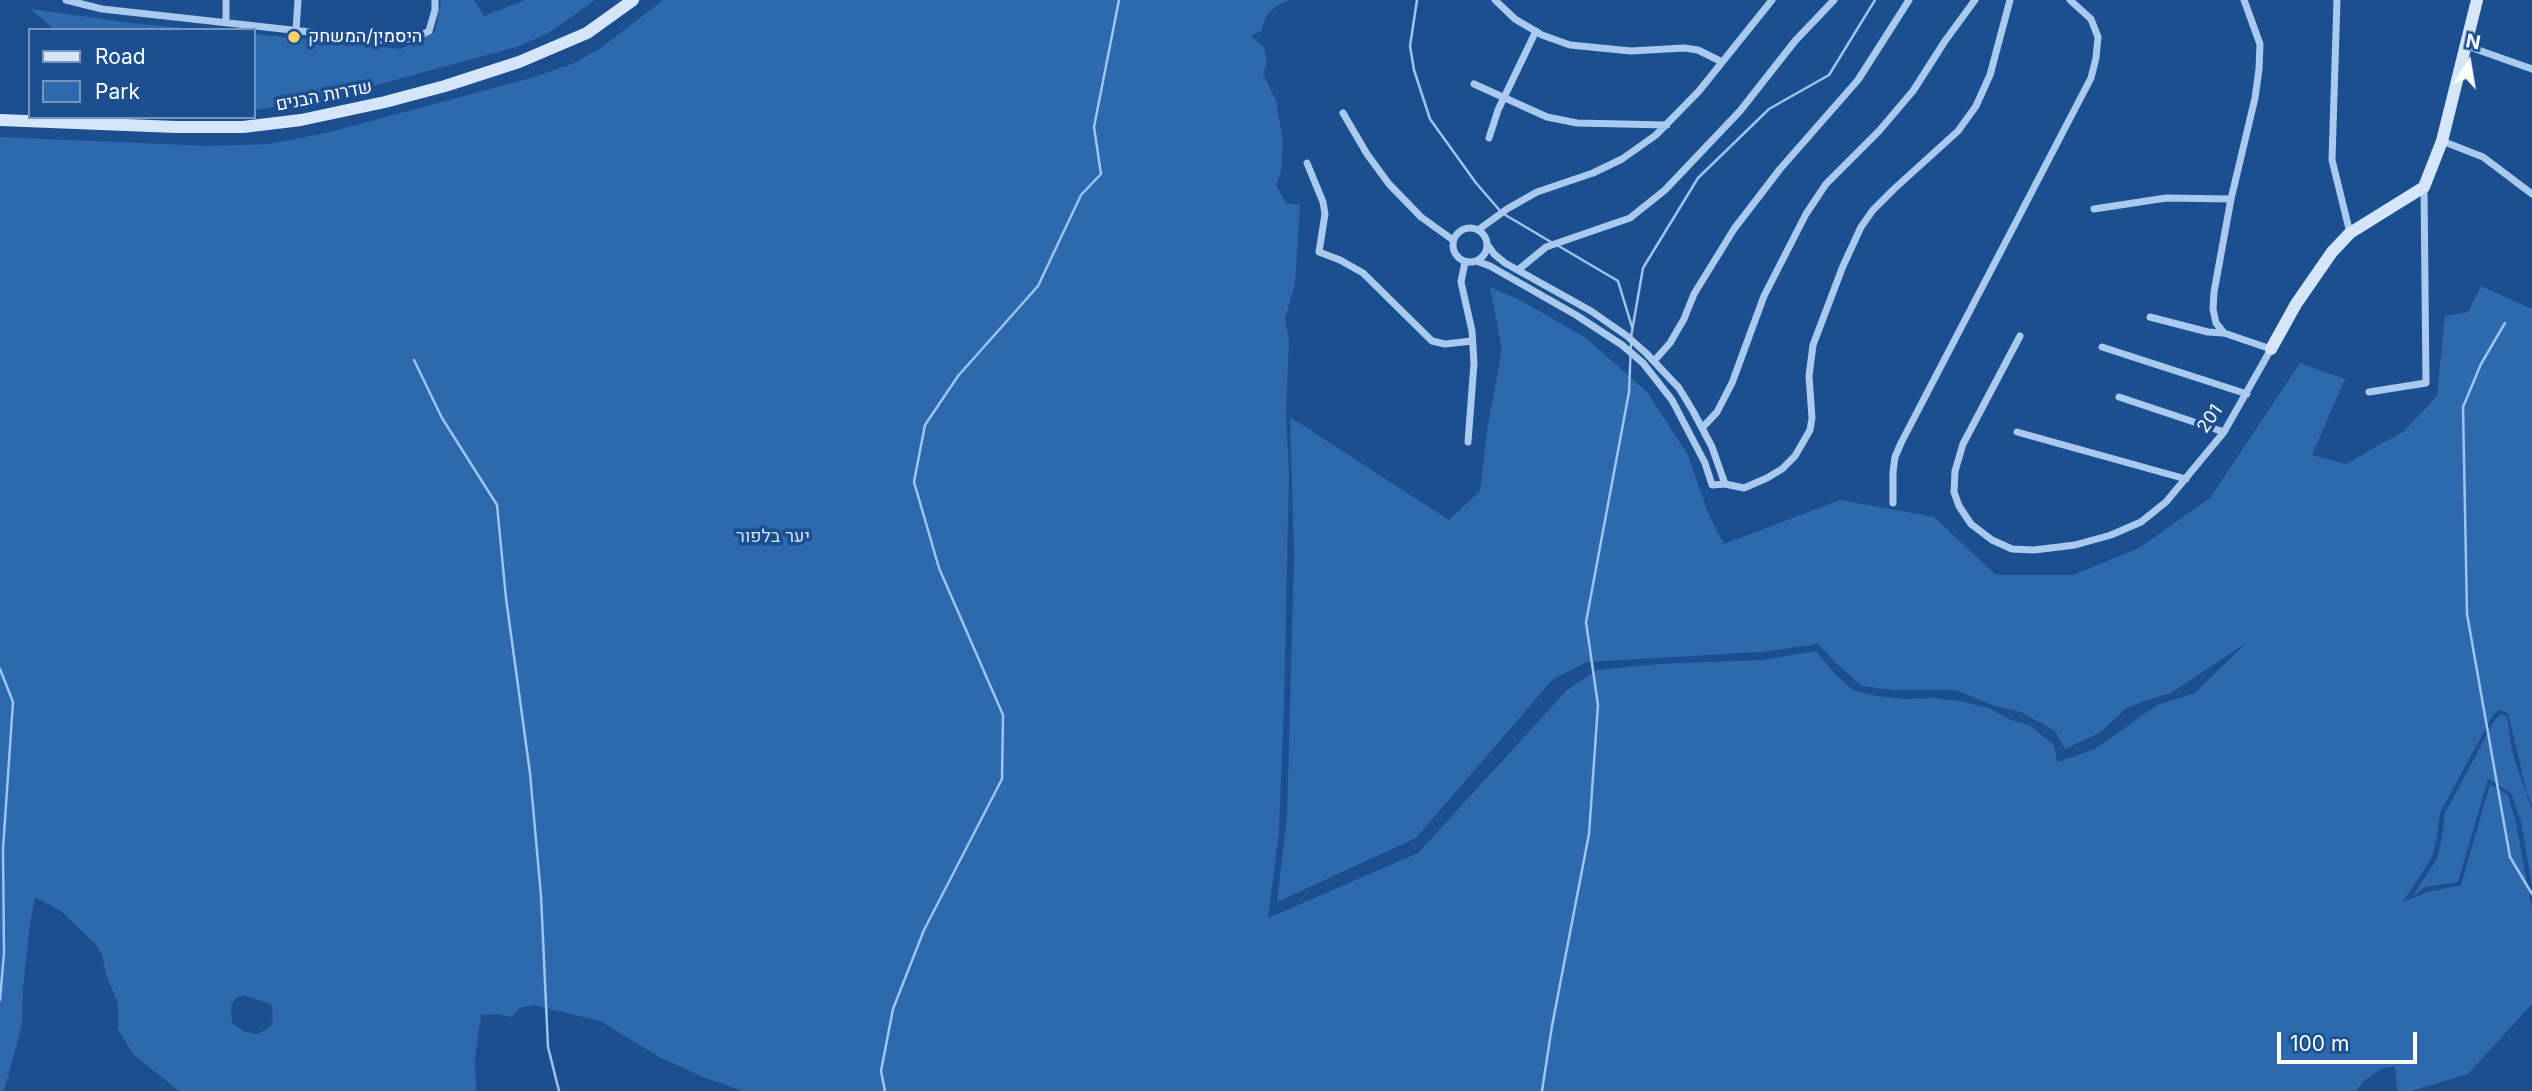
<!DOCTYPE html>
<meta charset="utf-8">
<style>
body{margin:0}
#map{position:relative;width:2532px;height:1091px;overflow:hidden;background:#1b4f8f;font-family:Inter,sans-serif}
canvas{display:block}
.legend{position:absolute;left:28px;top:28px;width:228px;height:91px;box-sizing:border-box;background:#1b4f8f;border:2px solid #7695bc;margin:0;padding:9px 12px;list-style:none;font-size:21px;color:#fff}
.legend li{display:flex;align-items:center;gap:14px;height:35px}
.legend b{width:35px;border:2px solid #7695bc}
.north{position:absolute;left:2434px;top:28px;width:70px;height:70px;-webkit-text-stroke:5px #1b4f8f;paint-order:stroke;rotate:11deg;font-size:19px;font-weight:700;line-height:28px;text-align:center;color:#fff}
.north::after{content:'';display:block;margin:auto;width:24px;height:32px;background:#fff;clip-path:polygon(50% 0,100% 100%,50% 72%,0 100%)}
.scale{position:absolute;left:2277px;top:1032px;width:140px;height:32px;box-sizing:border-box;border:4px solid #fff;border-top:0;padding-left:9px;font-size:21px;line-height:24px;white-space:nowrap;color:#fff;-webkit-text-stroke:5px #1b4f8f;paint-order:stroke}
</style>
<div id="map">
<canvas width="2532" height="1091"></canvas>
<ul class="legend">
<li><b style="height:9px;background:#d6e6fa"></b>Road</li>
<li><b style="height:19px;background:#2e69ad"></b>Park</li>
</ul>
<div class="north">N</div>
<div class="scale">100 m</div>
</div>
<script>
const c = document.querySelector('canvas').getContext('2d');
c.lineJoin = 'round';
function fill(path, color) { c.fillStyle = color; c.fill(path, 'evenodd'); }
const shape = rows => new Path2D(rows.map(r => 'M' + r).join(''));
function trace(path, color, width, dash) { c.strokeStyle = color; c.lineWidth = width; c.lineCap = dash ? 'butt' : 'round'; c.setLineDash(dash || []); c.stroke(path); }
function write(font, color, halo, rows, align = 'center') {
  c.font = font + ' Inter,Heebo,sans-serif'; c.lineWidth = 7; c.setLineDash([]); c.textBaseline = 'middle'; c.strokeStyle = halo; c.fillStyle = color; for (const [text, x, y, turn = 0] of rows) {
    c.save(); c.translate(x, y); c.rotate((+turn || 0) * Math.PI / 180); c.textAlign = isNaN(turn) ? turn : align; if (halo) c.strokeText(text, 0, 0); c.fillText(text, 0, 0); c.restore();
  }
}
const green = shape([
 [441,0,474,0,484,16,525,0,595,0,547,34,516,47,333,97,254,110,254,34,401,49,435,32],
 [663,0,1289,0,1275,7,1266,16,1261,31,1251,36,1264,47,1267,62,1263,74,1276,101,1283,142,1281,171,1276,185,1286,203,1300,205,1295,284,1285,319,1289,340,1286,414,1289,473,1284,707,1279,831,1268,918,1418,853,1567,690,1597,670,1660,664,1762,660,1816,651,1833,672,1853,690,1877,696,1906,699,1933,698,1959,701,1988,708,2011,720,2029,725,2054,745,2057,762,2095,749,2157,705,2195,693,2246,643,2171,693,2147,700,2125,709,2101,732,2065,749,2055,731,2021,712,1995,706,1956,690,1894,690,1862,686,1838,665,1818,644,1761,652,1587,662,1553,679,1416,838,1277,902,1287,816,1294,555,1290,417,1449,520,1480,491,1488,425,1502,349,1490,287,1520,300,1586,338,1647,392,1688,455,1710,518,1724,544,1840,500,1934,517,1996,575,2073,575,2139,548,2210,498,2300,363,2345,379,2312,455,2346,464,2404,431,2437,396,2445,316,2468,312,2481,286,2532,309,2532,805,2527,793,2508,713,2499,710,2493,715,2440,813,2436,842,2431,859,2403,902,2428,892,2461,885,2490,784,2508,795,2516,823,2532,909,2532,1004,2468,1074,2411,1091,2397,1091,2395,1066,2381,1069,2365,1080,2356,1091,742,1091,703,1077,659,1057,600,1021,533,1005,520,1008,512,1017,497,1014,481,1015,475,1057,476,1091,179,1091,133,1054,118,1029,118,1004,106,974,102,954,96,945,61,911,35,897,30,924,23,989,22,1024,4,1091,0,1091,0,137,209,146,269,144,330,132,531,78,572,64,601,48],
 [243,995,271,1004,273,1017,271,1025,265,1030,257,1034,243,1031,232,1023,231,1006,235,999],
 [30,9,139,24,205,30,55,30],
 [2500,715,2507,716,2512,752,2532,810,2532,886,2521,821,2511,793,2488,779,2458,882,2425,887,2412,897,2437,859,2443,833,2444,815,2494,721]
]);
const stream = shape([
 [1417,0,1410,46,1414,70,1430,119,1476,183,1502,213,1551,242],
 [1557,245,1618,281,1632,327],
 [2505,323,2481,364,2463,407,2467,614,2510,857,2532,894],
 [1631,337,1643,268,1698,178,1769,109,1829,75,1875,0],
 [414,360,442,418,497,505,506,598,530,773,541,896,548,1047,559,1091],
 [0,669,13,702,3,849,4,953,0,1000],
 [885,1091,881,1071,893,1009,924,930,1002,779,1003,715,939,568,914,482,925,425,958,376,1038,286,1081,195,1101,174,1094,127,1119,0],
 [1542,1091,1552,1026,1589,834,1598,705,1586,622,1629,392,1631,343]
]);
const street = shape([
 [66,0,102,9,391,41,416,38,429,31,435,10,435,0],
 [226,0,226,23],
 [1495,0,1515,19,1542,35,1570,45,1631,51,1684,48,1698,50,1722,62],
 [2337,0,2332,160,2350,233],
 [296,31,298,0],
 [2467,46,2532,69],
 [1474,84,1547,117,1577,123,1667,125],
 [1343,113,1367,154,1389,184,1421,217,1453,240],
 [1489,138,1498,110,1536,31],
 [2442,141,2483,157,2532,194],
 [1307,163,1323,202,1325,214,1319,252,1340,260,1363,273,1432,341,1445,344,1472,341],
 [2094,209,2166,198,2231,199],
 '1453 245a17 17 0 1 1 34 0a17 17 0 1 1-34 0Z',
 [1478,230,1507,209,1537,192,1593,173,1622,159,1656,135,1699,91,1772,0],
 [1487,244,1494,254,1505,263,1591,311,1627,336,1646,353,1679,388,1693,411,1712,447,1725,484],
 [1476,261,1490,266,1576,315,1622,345,1643,363,1672,400,1705,463,1712,485,1725,484,1744,488,1767,478,1782,469,1795,456,1810,430,1812,418,1809,376,1813,345,1843,266,1861,227,1873,210,1894,189,1958,131,1976,106,1990,75,2010,0],
 [1465,262,1461,282,1472,331,1474,363,1468,442],
 [1518,270,1546,247,1630,218,1665,190,1740,111,1795,41,1834,0],
 [2224,333,2216,323,2213,309,2214,292,2231,199,2255,98,2259,69,2260,44,2244,0],
 [2020,336,1963,444,1955,471,1954,492,1959,506,1971,524,1992,540,2012,549,2034,550,2075,545,2111,535,2141,522,2166,502,2224,432,2271,349,2224,333,2208,332,2150,317],
 [2102,347,2247,394],
 [1654,361,1670,343,1684,319,1694,294,1734,229,1780,169,1858,80,1909,0],
 [2369,392,2426,383,2424,187],
 [2119,397,2224,432],
 [1702,428,1717,412,1732,383,1764,296,1806,214,1826,184,1879,131,1913,91,1945,41,1975,0],
 [2017,432,2186,479],
 [1893,503,1893,472,1895,457,1901,443,2091,78,2096,58,2098,37,2091,19,2070,0]
]);
const secondary = shape([
 [0,120,176,127,243,127,301,120,385,102,445,86,519,62,587,33,633,0],
 [2271,349,2296,304,2332,252,2350,233,2424,187,2442,141,2477,0]
]);
const markers = [
 [294,37,7,"#ffd166"]
];
const poiNames = [
 ["היסמין/המשחק",308,37]
];
const streetNames = [
 ["שדרות הבנים",324,96,-11],
 ["201",2210,419,-55]
];
const parkNames = [
 ["יער בלפור",773,537]
];
fill(green, '#2e69ad');
trace(stream, '#9cc4f0', 2.5);
trace(street, '#a9c9ee', 7);
trace(secondary, '#d6e6fa', 12);
for (const [x, y, r, color] of markers) { const dot = new Path2D(); dot.arc(x, y, r, 0, 2 * Math.PI); c.fillStyle = color; c.fill(dot); trace(dot, '#1b4f8f', 2.5); }
write('18px', '#fff', '#1b4f8f', poiNames, 'left');
write('18px', '#fff', '#1b4f8f', streetNames);
write('18px', '#cfe3fa', '#1b4f8f', parkNames);
</script>
